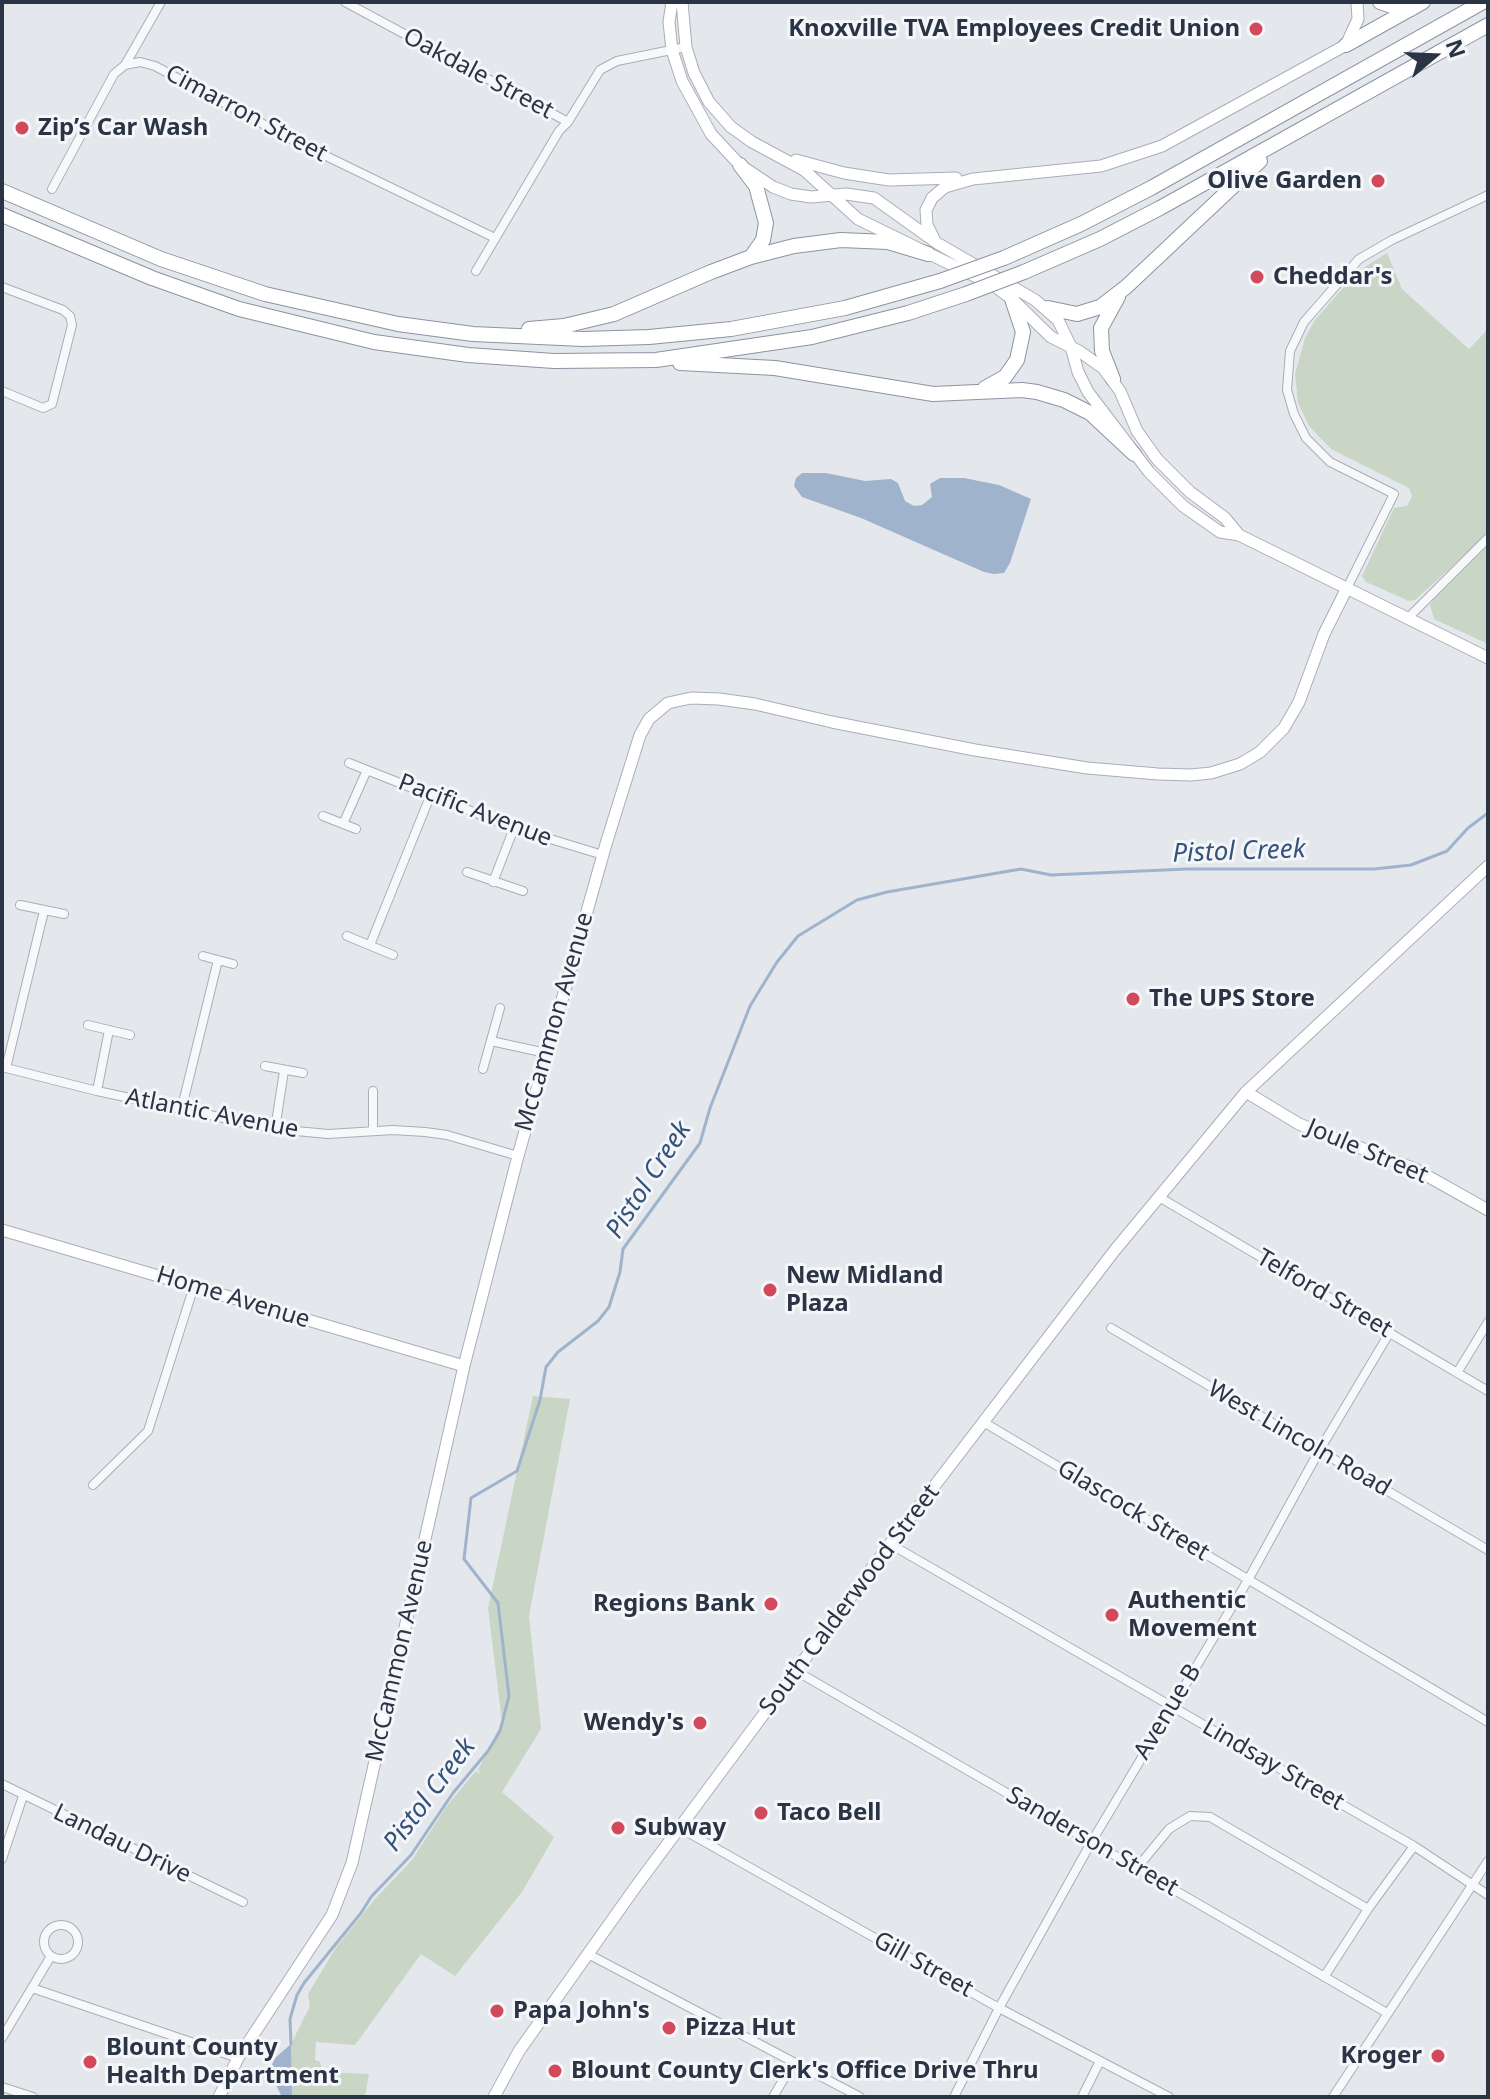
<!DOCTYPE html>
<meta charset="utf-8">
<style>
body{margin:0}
#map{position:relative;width:1490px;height:2099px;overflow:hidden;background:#e4e7ec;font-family:"Noto Sans",sans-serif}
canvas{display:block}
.frame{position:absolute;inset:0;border:4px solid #2b3445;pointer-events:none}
.north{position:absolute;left:1394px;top:16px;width:80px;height:80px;-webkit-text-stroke:6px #f4f6f9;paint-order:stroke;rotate:71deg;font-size:22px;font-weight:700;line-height:32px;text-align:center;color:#2b3445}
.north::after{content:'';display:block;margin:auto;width:28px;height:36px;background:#2b3445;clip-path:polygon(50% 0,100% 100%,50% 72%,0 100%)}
</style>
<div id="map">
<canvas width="1490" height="2099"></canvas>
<div class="frame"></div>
<div class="north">N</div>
</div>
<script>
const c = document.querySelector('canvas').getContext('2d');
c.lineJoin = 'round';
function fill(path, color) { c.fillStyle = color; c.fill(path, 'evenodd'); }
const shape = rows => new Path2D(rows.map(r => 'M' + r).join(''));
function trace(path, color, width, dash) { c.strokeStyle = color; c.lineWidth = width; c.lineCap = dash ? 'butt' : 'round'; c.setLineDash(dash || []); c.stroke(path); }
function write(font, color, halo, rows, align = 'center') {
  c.font = font + ' "Noto Sans",sans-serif'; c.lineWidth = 6; c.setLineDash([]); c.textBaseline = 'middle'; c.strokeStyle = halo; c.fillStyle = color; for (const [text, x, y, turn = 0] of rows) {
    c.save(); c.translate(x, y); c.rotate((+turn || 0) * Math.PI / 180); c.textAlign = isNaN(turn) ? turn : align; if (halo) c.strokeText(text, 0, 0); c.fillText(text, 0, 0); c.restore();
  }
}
const green = shape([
 [1387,253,1402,289,1469,349,1488,329,1488,534,1415,600,1409,601,1366,582,1362,576,1394,508,1407,506,1412,496,1409,488,1331,449,1309,426,1298,403,1295,374,1305,338,1315,320,1357,272],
 [1488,541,1488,644,1434,619,1430,605,1434,598],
 [533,1396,570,1399,529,1616,541,1729,502,1792,554,1837,522,1892,455,1976,421,1954,355,2045,316,2042,315,2060,320,2062,323,2072,369,2074,365,2097,292,2097,291,2044,310,2006,308,1994,335,1949,374,1900,412,1860,446,1807,476,1771,482,1775,478,1770,502,1722,488,1608]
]);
const water = shape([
 [802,473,826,473,865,481,891,479,898,483,905,501,914,506,922,505,932,497,930,484,940,478,964,478,999,485,1031,499,1010,563,1004,573,994,574,984,572,861,518,802,497,794,486,796,478],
 [291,2044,292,2097,282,2097,275,2083,264,2082,275,2058]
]);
const stream = shape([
 [291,2044,290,2019,297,1995,304,1983,361,1913,371,1897,411,1855,453,1793,488,1751,500,1731,509,1696,498,1603,464,1559,471,1498,517,1471,540,1400,546,1367,558,1352,598,1321,609,1307,620,1272,623,1249,700,1143,710,1108,750,1006,777,962,798,936,857,900,887,892,1021,869,1051,875,1187,869,1374,869,1411,865,1447,851,1468,828,1488,813]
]);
const street = shape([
 [345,2,568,122],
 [125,65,161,2],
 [52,189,114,74,125,65,140,62,155,66,291,139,495,238],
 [476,271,559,131,568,122,600,70,617,61,686,47],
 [2,287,63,310,70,316,72,325,52,404,43,408,2,391],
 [1347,588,1394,494,1330,462,1306,438,1294,414,1287,390,1290,351,1304,322,1359,259,1392,240,1488,195],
 [1409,617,1488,538],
 [349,763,514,828,603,855],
 [323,816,356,829],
 [343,824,367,770],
 [467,872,523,891],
 [493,882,514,828],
 [20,905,64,914],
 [347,936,393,955],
 [370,945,431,794],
 [203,956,233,964],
 [88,1025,130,1035],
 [491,1041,546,1053],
 [265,1066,303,1073],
 [2,1067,97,1091,275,1129,328,1134,393,1130,425,1132,447,1135,518,1156],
 [6,1068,44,911],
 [483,1069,500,1008],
 [97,1091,109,1030],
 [181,1111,218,960],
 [275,1129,284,1071],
 [373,1131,373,1091],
 [1159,1197,1488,1391],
 [1111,1328,1488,1550],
 [1457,1373,1488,1322],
 [985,1423,1488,1722],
 [93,1485,148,1431,194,1286],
 [890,1544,1414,1846,1488,1895],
 [796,1671,1387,2013],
 [2,1784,243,1902],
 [680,1828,999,2008,1169,2097],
 [2,1859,23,1796],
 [1137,1868,1169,1829,1190,1816,1210,1817,1368,1909],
 '44 1942a17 17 0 1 1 34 0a17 17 0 1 1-34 0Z',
 [588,1954,860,2097],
 [1324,1977,1368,1909,1414,1846],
 [32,1988,238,2058],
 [2,2038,51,1956],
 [2,2087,33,2097],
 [773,2097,793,2063],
 [954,2097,999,2008,1092,1841,1248,1580,1319,1451,1390,1332],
 [1082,2097,1100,2061],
 [1333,2097,1488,1861]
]);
const secondary = shape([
 [672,2,669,22,672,50,682,81,711,134,740,165,773,187,791,194,811,197,846,194,874,198,937,243,1035,300,1058,320,1071,347,1078,372,1088,392,1149,472,1183,506,1220,532,1239,535,1488,658],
 [682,2,686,47,694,73,709,102,731,127,752,142,804,170,858,219,993,285,1012,299,1051,337,1079,351,1103,368,1120,391,1137,431,1157,459,1190,492,1225,518,1239,535],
 [796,160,844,173,889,180,956,178],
 [934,239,927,225,926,210,932,198,945,187,973,179,1101,166,1162,146,1346,45,1358,19,1357,2],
 [1246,1092,1299,1124,1415,1169,1488,1210],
 [2,1230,464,1366],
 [219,2097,238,2058,332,1915,352,1863,464,1366,518,1156,606,844,640,735,649,719,668,703,691,698,719,699,755,704,832,722,975,750,1087,768,1158,774,1191,775,1211,773,1240,764,1260,752,1284,728,1299,702,1324,634,1347,588],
 [494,2097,519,2051,637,1885,890,1544,1115,1250,1246,1092,1488,866]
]);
const highway = shape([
 [1380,2,1398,8,1411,9],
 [1346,45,1423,2],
 [740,165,756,186,766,223,763,240,751,257],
 [2,191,161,259,265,294,398,324,473,334,583,339,649,337,731,329,845,308,940,281],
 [2,215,152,278,239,309,374,342,468,355,554,361,656,360,812,337,908,313,966,294],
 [1004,258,1081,224,1151,188,1483,2],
 [1024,272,1100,239,1160,208,1488,25],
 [1048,308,1077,314,1100,307,1126,287,1260,161],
 [529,329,564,326,614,314,711,272,751,257,794,246,841,240,888,242,928,254],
 [680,363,775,368,933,394,1022,390,1037,392,1064,400,1090,413,1134,454],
 [1113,379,1102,351,1101,328,1118,297],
 [985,388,1005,377,1017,360,1023,332,1012,299]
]);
const highwayBridge = shape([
 [940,281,1004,258],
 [966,294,1024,272]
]);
const markers = [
 [1256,29,8,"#d1495b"],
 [22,128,8,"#d1495b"],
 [1378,181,8,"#d1495b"],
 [1257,277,8,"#d1495b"],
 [1133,999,8,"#d1495b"],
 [770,1290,8,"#d1495b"],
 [771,1604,8,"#d1495b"],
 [1112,1615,8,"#d1495b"],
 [700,1723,8,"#d1495b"],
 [761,1813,8,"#d1495b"],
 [618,1828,8,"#d1495b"],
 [497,2011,8,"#d1495b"],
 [669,2028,8,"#d1495b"],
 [1438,2056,8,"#d1495b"],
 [90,2062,8,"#d1495b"],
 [555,2071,8,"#d1495b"]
];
const poiNames = [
 ["Knoxville TVA Employees Credit Union",1240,29,"right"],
 ["Zip’s Car Wash",38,128],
 ["Olive Garden",1362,181,"right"],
 ["Cheddar's",1273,277],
 ["The UPS Store",1149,999],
 ["New Midland",786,1276],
 ["Plaza",786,1304],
 ["Authentic",1128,1601],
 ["Movement",1128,1629],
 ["Regions Bank",755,1604,"right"],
 ["Wendy's",684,1723,"right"],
 ["Taco Bell",777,1813],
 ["Subway",634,1828],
 ["Papa John's",513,2011],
 ["Pizza Hut",685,2028],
 ["Blount County",106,2048],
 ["Health Department",106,2076],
 ["Kroger",1422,2056,"right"],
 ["Blount County Clerk's Office Drive Thru",571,2071]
];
const streetNames = [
 ["Oakdale Street",478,74,28],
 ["Cimarron Street",246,114,28],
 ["Pacific Avenue",475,811,21],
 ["McCammon Avenue",555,1022,-74],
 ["Atlantic Avenue",212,1114,11],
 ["Joule Street",1367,1152,23],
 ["Telford Street",1324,1294,30],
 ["Home Avenue",233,1298,17],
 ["West Lincoln Road",1299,1439,30],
 ["Glascock Street",1133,1511,31],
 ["South Calderwood Street",850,1600,-53],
 ["McCammon Avenue",400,1651,-77],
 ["Avenue B",1168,1712,-59],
 ["Lindsay Street",1273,1765,30],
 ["Sanderson Street",1092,1842,30],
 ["Landau Drive",122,1844,26],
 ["Gill Street",923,1965,29]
];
const waterNames = [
 ["Pistol Creek",1239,852,-2],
 ["Pistol Creek",649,1180,-57],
 ["Pistol Creek",430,1795,-53]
];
fill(green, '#c9d6c5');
fill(water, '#9fb4cc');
trace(stream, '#9fb4cc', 3);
trace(street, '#a9aeb7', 10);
trace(secondary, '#a9aeb7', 13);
trace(highway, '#8b94a3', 16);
trace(street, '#f7f8fa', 8);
trace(secondary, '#fff', 11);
trace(highway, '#fff', 14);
trace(highwayBridge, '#8b94a3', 16, []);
trace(highwayBridge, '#fff', 14);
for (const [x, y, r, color] of markers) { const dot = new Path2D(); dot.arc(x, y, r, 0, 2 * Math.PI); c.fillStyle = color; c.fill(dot); trace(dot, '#f4f6f9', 3); }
write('bold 24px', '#2b3445', '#f4f6f9', poiNames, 'left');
write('24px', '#2b3445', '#f4f6f9', streetNames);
write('italic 26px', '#34527a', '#f4f6f9', waterNames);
</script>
